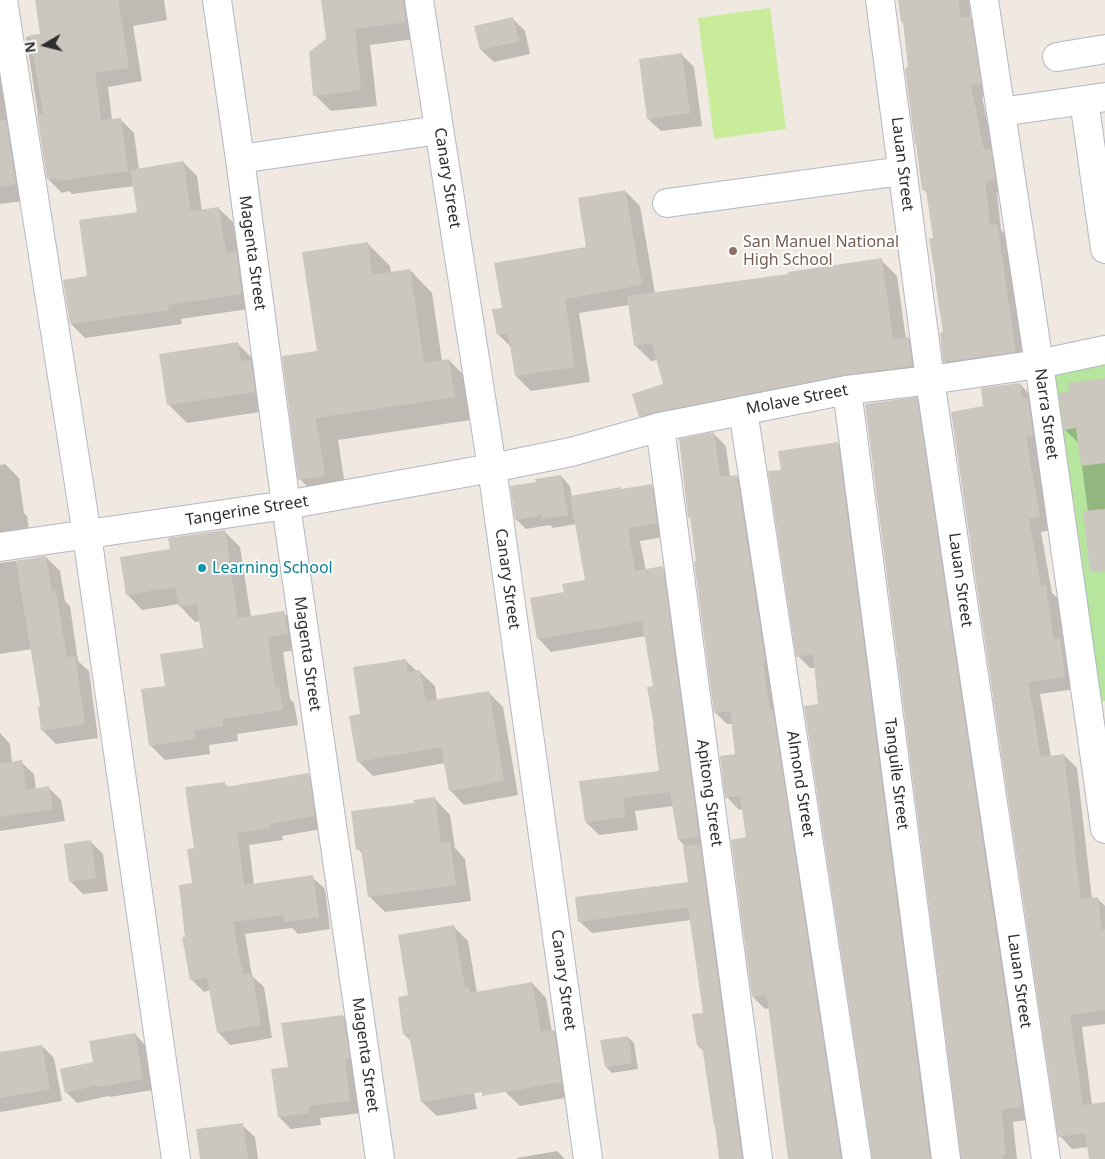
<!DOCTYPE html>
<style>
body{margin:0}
#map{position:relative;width:1105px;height:1159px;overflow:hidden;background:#efe9e1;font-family:"Noto Sans",sans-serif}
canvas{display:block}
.north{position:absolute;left:20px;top:20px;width:50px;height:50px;-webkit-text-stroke:4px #fff;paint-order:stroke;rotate:262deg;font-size:14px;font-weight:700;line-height:20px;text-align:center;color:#2e2e2e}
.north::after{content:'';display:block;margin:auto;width:18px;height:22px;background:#2e2e2e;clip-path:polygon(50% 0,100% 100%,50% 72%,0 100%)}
</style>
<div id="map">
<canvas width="1105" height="1159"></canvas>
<div class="north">N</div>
</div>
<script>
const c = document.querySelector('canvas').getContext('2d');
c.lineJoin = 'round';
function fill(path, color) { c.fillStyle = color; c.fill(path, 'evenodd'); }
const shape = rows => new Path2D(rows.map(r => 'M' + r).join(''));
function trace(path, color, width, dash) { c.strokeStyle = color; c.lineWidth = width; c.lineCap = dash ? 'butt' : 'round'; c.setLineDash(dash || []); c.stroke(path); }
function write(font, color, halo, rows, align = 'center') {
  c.font = font + ' "Noto Sans",sans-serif'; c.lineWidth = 4; c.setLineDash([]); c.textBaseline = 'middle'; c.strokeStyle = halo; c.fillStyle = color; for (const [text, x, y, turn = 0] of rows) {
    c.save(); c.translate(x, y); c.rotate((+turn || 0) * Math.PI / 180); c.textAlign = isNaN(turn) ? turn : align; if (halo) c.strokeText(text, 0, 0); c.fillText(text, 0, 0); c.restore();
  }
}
const green = shape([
 [1105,358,1105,701,1095,702,1041,369]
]);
const pitch = shape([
 [770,8,786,129,714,139,698,18]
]);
const shadow = shape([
 [36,0,164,0,167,20,133,26,142,81,108,87,112,120,120,119,134,133,139,170,183,162,197,176,202,211,219,209,233,222,238,254,250,266,255,308,181,319,182,324,85,338,71,324,89,277,138,213,134,186,72,194,69,191,62,193,48,179,26,37,42,35],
 [322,0,416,0,422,38,370,45,377,106,331,111,315,95,327,39],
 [899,0,968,0,969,1,971,18,983,30,993,96,982,97,994,154,1007,192,997,193,1001,230,1009,238,1027,364,957,374,945,362,944,333,934,239,928,194,924,190,917,146,916,144,906,68,909,68,904,24,902,22],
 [0,6,31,200,0,204],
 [512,18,525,31,530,54,494,62,481,50],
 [681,54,694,67,702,126,661,131,648,119,640,60],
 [625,191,640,206,655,293,790,275,881,260,897,276,906,339,908,339,924,355,928,382,656,432,640,416,665,385,658,360,651,361,635,345,629,305,579,313,590,382,531,391,516,376,512,348,498,334,503,309,587,248],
 [367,243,390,266,391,273,410,270,432,293,442,361,449,360,471,383,477,419,338,440,347,498,322,502,300,479,319,352],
 [237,343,256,362,273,410,187,423,168,404],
 [1105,380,1105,562,1088,512,1079,443,1065,430,1060,394],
 [1020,384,1032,397,1052,530,1041,532,1052,593,1059,599,1064,645,1072,652,1076,689,1040,694,1051,757,1064,755,1077,768,1092,899,1097,898,1105,906,1105,1024,1082,1027,1092,1105,1105,1103,1105,1159,1090,1159,1088,1147,1072,1149,1060,1136,984,407],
 [916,399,929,411,1034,1119,1013,1122,1017,1159,963,1159],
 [714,434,726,446,730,477,737,477,749,489,851,1159,789,1159,769,1008,765,1009,753,997,747,839,743,809,739,810,727,797,737,755,733,724,727,724,715,712,692,520,689,517],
 [837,443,850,455,940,1159,873,1159,815,668,810,668,798,656,782,471],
 [5,464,19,478,24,513,27,516,31,542,0,554,0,465],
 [561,476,570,486,572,497,651,485,665,498,670,536,640,541,646,571,662,568,676,581,752,1159,720,1159,705,1052,698,1046,704,1014,691,920,592,933,579,921,690,883,685,846,679,840,673,806,635,811,638,830,599,835,586,822,660,772,655,687,646,636,551,652,538,638,565,593,586,581,576,524,553,528,550,525,526,529,516,519,537,483],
 [224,531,240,547,251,617,284,613,299,628,303,649,283,652,290,699,294,703,298,725,237,734,238,741,209,745,210,754,165,760,150,745,166,687,204,649,201,621,195,622,180,606,179,604,142,610,127,594,171,550],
 [46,557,60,571,65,601,70,606,78,661,89,671,98,738,56,744,42,730,41,708,32,649,0,654,0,563],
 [405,660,418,672,420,672,435,686,437,701,488,692,503,707,518,795,464,805,450,790,445,763,373,776,358,761,362,715],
 [0,733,10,744,12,763,21,762,34,774,36,790,49,788,61,800,65,821,0,831],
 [308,775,321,787,327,828,282,836,283,840,249,845,254,885,312,877,325,889,330,929,298,934,292,928,245,934,252,976,264,987,272,1038,230,1045,218,1032,211,990,204,992,191,979,187,938,193,884,195,849,224,783,229,788],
 [435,799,450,815,455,848,465,859,471,901,385,912,369,896,363,855,358,849,415,804],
 [91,842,103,854,108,891,83,894,70,881],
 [454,927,468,941,477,993,532,983,546,998,552,1032,554,1031,568,1046,575,1096,520,1106,467,1055,477,1109,437,1116,422,1102,412,1042,405,1035,410,996],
 [343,1016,356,1028,362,1113,320,1118,321,1125,291,1129,279,1117,289,1068],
 [135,1034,145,1045,153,1090,110,1097,108,1096,77,1103,66,1092,95,1063],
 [628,1037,634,1043,638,1069,612,1073,606,1067],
 [42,1046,54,1058,62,1101,1,1112,0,1111,0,1053],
 [242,1125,255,1137,258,1159,201,1159],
 [557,1151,565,1159,517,1159,517,1158]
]);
const building = shape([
 [35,0,118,0,129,68,95,73,101,120,121,118,128,171,57,181,57,178,47,179,37,115,43,114,30,35,40,34],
 [321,0,403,0,406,22,355,29,361,90,313,96,309,52,326,39],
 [898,0,958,0,961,18,971,16,981,84,971,85,984,150,991,149,995,180,985,181,990,225,997,224,1016,352,943,362,940,333,943,332,935,281,936,281,929,239,933,238,926,190,922,190,916,144,915,145,905,68,908,67,903,22,901,22],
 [513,17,519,41,480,50,474,26],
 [682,53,690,113,647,119,639,59],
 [6,120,16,184,0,187,0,121],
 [183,161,191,211,219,207,226,253,236,251,242,294,168,305,169,310,70,324,63,280,87,276,79,220,137,212,130,170],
 [625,190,642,285,565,299,575,367,515,376,508,333,497,335,492,309,502,308,494,263,586,247,578,198],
 [368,242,372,275,410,269,424,363,449,359,455,397,316,418,325,476,298,480,282,356,317,351,302,252],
 [882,258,893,340,909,337,912,366,844,375,657,412,639,417,632,394,663,384,652,343,634,346,627,296,788,274,788,272],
 [238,342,241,361,251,360,255,392,167,405,159,354],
 [1105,378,1105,463,1081,466,1076,428,1064,430,1059,393,1069,391,1068,383],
 [1020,383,1022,399,1028,398,1033,436,1026,437,1040,517,1029,519,1041,586,1046,585,1053,639,1060,638,1065,677,1028,682,1041,757,1064,754,1081,899,1098,897,1102,930,1105,929,1105,1010,1070,1015,1083,1105,1105,1102,1105,1159,1089,1159,1085,1133,1058,1137,951,412,983,406,981,388],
 [917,397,1022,1107,1001,1110,1006,1154,1003,1155,1003,1159,961,1159,865,404],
 [714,432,720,477,737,475,765,661,763,662,770,710,773,710,841,1159,788,1159,767,997,765,997,765,995,752,997,731,840,746,837,740,796,725,798,720,756,735,754,730,711,714,713,694,561,696,561,690,517,688,518,679,439],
 [838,442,930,1159,872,1159,804,706,818,704,813,654,796,657,768,471,781,470,778,451],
 [561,475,568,515,542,519,542,515,515,520,510,486,536,482,535,479],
 [652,484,657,523,628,528,635,571,663,566,699,837,678,840,670,792,623,798,625,817,585,822,579,781,659,771,653,726,654,726,647,687,653,686,642,621,537,639,530,598,564,592,562,584,585,580,570,496,621,487,621,489],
 [1105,509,1105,571,1090,572,1083,511],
 [225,530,238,618,284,611,288,634,268,637,275,687,279,687,283,710,222,719,223,726,194,730,195,739,149,746,141,689,165,686,160,654,203,648,197,604,179,607,175,587,126,595,120,557,170,549,168,538],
 [46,556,52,591,56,591,67,657,75,656,85,724,41,731,38,707,40,706,16,561],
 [406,659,408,672,420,670,426,701,489,691,504,781,449,791,441,747,357,762,349,716,360,714,353,667],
 [22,760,26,790,49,786,53,809,0,817,0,764],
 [309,773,315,816,270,824,271,828,237,833,244,885,313,875,319,917,284,922,283,915,233,922,243,975,252,973,261,1025,217,1033,207,977,190,980,182,937,185,937,179,885,192,883,187,849,194,848,185,787,225,782,225,787],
 [435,797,441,843,450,842,456,885,368,897,361,849,356,850,351,811,414,803,413,800],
 [91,840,96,878,69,882,64,844],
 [700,844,742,1159,719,1159,715,1126,714,1126,702,1046,697,1046,692,1014,703,1013,688,907,578,922,575,897,688,882,683,846],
 [454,925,465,988,469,987,470,993,532,982,541,1032,554,1030,562,1082,482,1096,482,1092,421,1102,409,1034,403,1035,398,997,408,995,398,935],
 [343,1015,350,1058,345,1059,350,1101,309,1106,310,1113,278,1117,271,1069,288,1067,281,1023],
 [135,1033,143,1079,98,1087,97,1085,65,1093,60,1069,93,1062,89,1041],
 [628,1036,632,1063,605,1067,600,1040],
 [42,1045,50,1089,0,1098,0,1052],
 [243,1123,248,1159,200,1159,196,1129]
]);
const minor = shape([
 [3,0,87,535,176,1159],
 [217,0,240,159,286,505,380,1159],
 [419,0,492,468,588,1159],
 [880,0,930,380,1046,1159],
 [984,0,1039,364,1105,829],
 [1057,57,1105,49],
 [1084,100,1105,249],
 [1001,112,1105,97],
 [240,159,439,130],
 [667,203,902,171],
 [847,390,946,1159],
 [743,410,857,1159],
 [660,427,758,1159],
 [0,547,286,505,492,468,571,452,660,427,847,390,930,380,1039,364,1105,350]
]);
const markers = [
 [733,251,5,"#8d6e63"],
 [202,568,5,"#0f9aa8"]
];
const streetNames = [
 ["Lauan Street",902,164,83],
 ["Canary Street",447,178,81],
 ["Magenta Street",252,253,82],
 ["Molave Street",797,400,-11],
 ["Narra Street",1046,414,82],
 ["Tangerine Street",247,511,-9],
 ["Canary Street",507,579,82],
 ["Lauan Street",960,580,82],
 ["Magenta Street",307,654,82],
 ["Tanguile Street",896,774,83],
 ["Almond Street",800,784,81],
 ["Apitong Street",709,793,82],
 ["Canary Street",563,980,82],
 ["Lauan Street",1019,981,82],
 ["Magenta Street",365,1055,82]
];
const educationNames = [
 ["San Manuel National",743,242],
 ["High School",743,260]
];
const cultureNames = [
 ["Learning School",212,568]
];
fill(green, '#b6e59e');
fill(pitch, '#c9ec9a');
fill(shadow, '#0003');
fill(building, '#cbc7bf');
trace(minor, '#b4b7c1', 30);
trace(minor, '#fff', 28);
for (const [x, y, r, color] of markers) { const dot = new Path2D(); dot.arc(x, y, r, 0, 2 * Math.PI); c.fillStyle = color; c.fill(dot); trace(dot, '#fff', 2); }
write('16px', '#2e2e2e', '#fff', streetNames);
write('16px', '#785e54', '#fff', educationNames, 'left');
write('16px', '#0d838f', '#fff', cultureNames, 'left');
</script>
